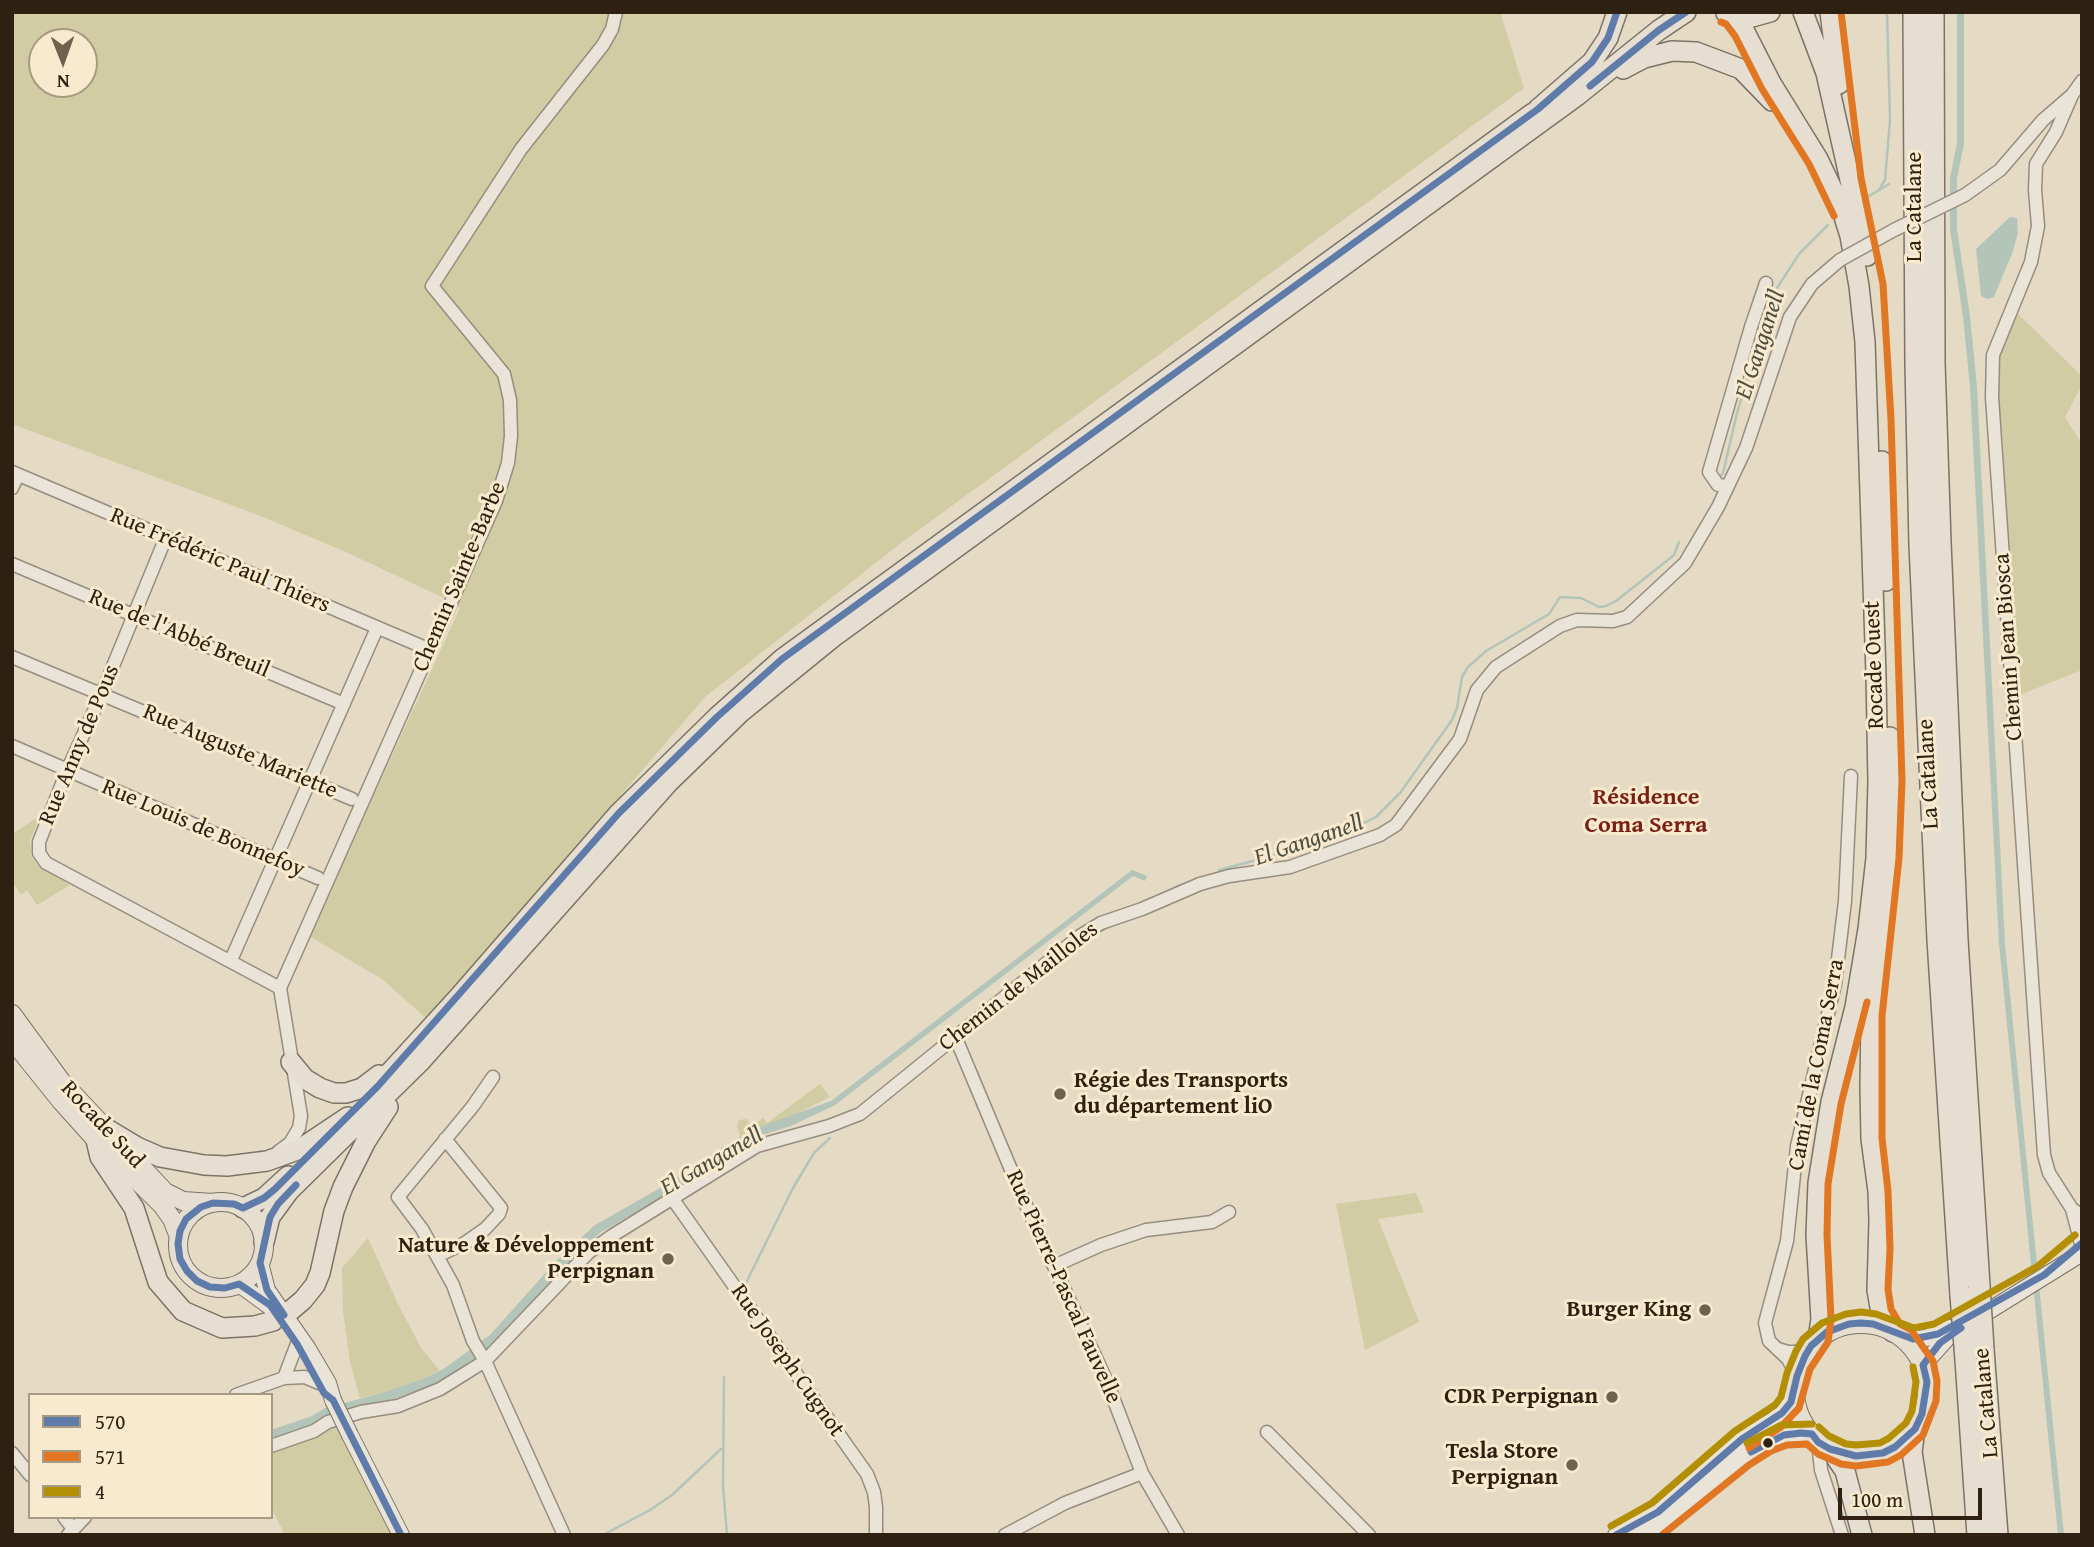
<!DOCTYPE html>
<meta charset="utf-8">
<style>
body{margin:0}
#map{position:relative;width:2094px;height:1547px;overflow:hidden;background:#e5dac3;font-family:"Gentium Book Plus",serif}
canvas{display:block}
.frame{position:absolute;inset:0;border:14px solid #2e2111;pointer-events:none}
.legend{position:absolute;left:28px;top:1393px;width:245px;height:126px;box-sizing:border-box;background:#f8eace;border:2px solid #a79a82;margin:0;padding:9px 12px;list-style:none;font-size:21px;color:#2e2111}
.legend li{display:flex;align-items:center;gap:14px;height:35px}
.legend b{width:35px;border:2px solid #a79a82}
.north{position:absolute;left:28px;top:28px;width:70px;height:70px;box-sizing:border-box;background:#f8eace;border:2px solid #a79a82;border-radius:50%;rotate:179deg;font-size:19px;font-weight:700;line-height:28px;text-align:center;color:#2e2111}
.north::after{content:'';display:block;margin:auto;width:24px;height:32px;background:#6e624f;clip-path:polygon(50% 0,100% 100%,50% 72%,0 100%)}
.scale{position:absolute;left:1838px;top:1488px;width:144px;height:32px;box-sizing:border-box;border:4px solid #2e2111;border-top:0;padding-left:9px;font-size:21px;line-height:24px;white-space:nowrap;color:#2e2111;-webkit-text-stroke:5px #f8eace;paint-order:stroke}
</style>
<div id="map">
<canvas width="2094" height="1547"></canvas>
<div class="frame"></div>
<ul class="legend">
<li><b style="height:9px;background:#5f7baa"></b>570</li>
<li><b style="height:9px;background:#e17623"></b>571</li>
<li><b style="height:9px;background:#b38f06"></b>4</li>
</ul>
<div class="north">N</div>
<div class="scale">100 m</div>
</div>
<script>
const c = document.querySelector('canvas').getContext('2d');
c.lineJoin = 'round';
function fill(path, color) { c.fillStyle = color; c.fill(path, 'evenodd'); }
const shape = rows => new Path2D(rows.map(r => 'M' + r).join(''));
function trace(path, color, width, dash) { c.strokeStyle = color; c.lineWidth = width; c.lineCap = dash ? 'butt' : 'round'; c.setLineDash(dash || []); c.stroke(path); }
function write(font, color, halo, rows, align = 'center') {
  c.font = font + ' "Gentium Book Plus",serif'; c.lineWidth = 6; c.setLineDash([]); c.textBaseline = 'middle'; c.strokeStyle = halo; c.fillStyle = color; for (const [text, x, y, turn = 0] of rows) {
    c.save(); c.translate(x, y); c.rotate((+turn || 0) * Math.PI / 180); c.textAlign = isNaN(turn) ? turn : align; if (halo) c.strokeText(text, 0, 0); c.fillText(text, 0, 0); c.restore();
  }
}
const green = shape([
 [12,12,1500,12,1524,88,901,543,705,697,428,1020,382,979,309,936,460,608,444,598,348,553,261,516,12,424],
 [42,42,84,42,84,84,42,84],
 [2018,314,2082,376,2082,385,2065,417,2082,444,2082,670,2017,696,1997,379,2001,350],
 [40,816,30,841,32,858,38,866,70,885,37,905,27,890,21,895,12,881,12,834],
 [820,1084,830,1097,790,1117,754,1129,740,1137,737,1127,739,1120,746,1119,753,1126,763,1118,767,1123],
 [1416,1193,1424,1212,1378,1219,1419,1322,1365,1350,1336,1204],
 [368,1238,398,1304,421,1348,439,1370,422,1379,382,1393,360,1398,350,1362,343,1311,342,1268],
 [335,1424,365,1478,392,1535,285,1535,271,1507,271,1451]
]);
const water = shape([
 [1957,12,1964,12,1964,144,1957,178,1957,229,1970,316,1977,387,2005,944,2064,1535,2058,1535,1999,944,1970,387,1963,317,1950,229,1950,178,1957,143],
 [2010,217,2017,218,2018,233,2013,251,1994,297,1988,299,1981,296,1976,249],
 [1132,870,1147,876,1145,881,1133,876,835,1105,793,1125,757,1137,660,1199,601,1232,564,1267,497,1342,450,1377,426,1388,271,1441,271,1430,312,1416,325,1408,382,1393,422,1379,445,1368,490,1335,557,1260,595,1225,655,1191,720,1151,721,1148,754,1129,831,1101]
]);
const stream = shape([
 [1879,190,1885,180,1890,120,1887,12],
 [1869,196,1889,184],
 [1719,478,1723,473,1737,413,1760,336,1777,288,1799,254,1828,225],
 [1219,870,1290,851,1343,826,1366,822,1376,817,1400,793,1452,720,1457,708,1462,677,1468,667,1486,651,1549,614,1560,597,1581,598,1599,607,1606,606,1616,601,1674,555,1679,542],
 [1164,893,1180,885],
 [1095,934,1111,926],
 [1002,1007,1065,956],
 [745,1285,793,1188,814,1153,830,1138],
 [724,1377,723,1486,727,1535],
 [603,1535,650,1510,672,1495,721,1449]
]);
const minor = shape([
 [1965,195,2000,170,2043,120,2072,95,2082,81],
 [1876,240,1894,230],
 [12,472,428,649],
 [1728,486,1718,485,1709,472,1751,327,1766,283],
 [12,488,18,475],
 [166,537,102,693,67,771,39,842,39,853,46,863,280,988],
 [12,564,344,704],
 [12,657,352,799],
 [12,746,318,878],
 [231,960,377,628],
 [280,988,496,501,508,463,511,436,510,400,504,374,432,286,521,149,603,45,612,29,616,12],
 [955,1036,1025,1203,1107,1382,1142,1473,1178,1535],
 [493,1077,473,1106,398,1197,422,1229,453,1285,473,1341,485,1361,564,1535],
 [278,1152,290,1143,299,1128,301,1116,280,988],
 [672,1198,867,1474,874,1492,876,1507,876,1535],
 [2072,1209,2049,1173,2044,1155,1992,397,1993,355,2031,262,2038,226,2035,190,2036,164,2056,132,2072,95],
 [2081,1244,2072,1209,2082,1216],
 [437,1256,465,1243,485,1229,499,1214,501,1208,445,1139],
 [1054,1266,1101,1245,1146,1230,1212,1222,1229,1212],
 [1778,1349,1788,1352,1796,1352,1811,1346],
 [1797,1376,1788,1359,1769,1341,1765,1323,1787,1241,1797,1146,1835,984,1845,901,1851,776],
 [284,1378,297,1344],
 [236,1395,284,1378,305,1377,319,1383],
 [1267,1432,1369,1535],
 [1818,1442,1821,1470,1842,1535],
 [271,1446,314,1431,328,1422,361,1412,398,1406,440,1389,461,1376,485,1361,588,1253,610,1237,757,1146,829,1126,860,1114,1080,936,1101,923,1142,909,1200,884,1229,876,1290,867,1380,835,1396,825,1460,739,1477,690,1496,667,1560,626,1577,620,1613,621,1627,617,1685,563,1718,507,1746,448,1790,317,1812,284,1840,260],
 [12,1453,30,1475],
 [64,1517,73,1529],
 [68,1535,85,1517],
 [1005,1535,1065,1503,1142,1473]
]);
const secondary = shape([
 [260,1263,267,1290,308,1349,328,1383,333,1400],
 [239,1284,272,1308],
 [1903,1337,1913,1339,1926,1338,1950,1328],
 [1923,1365,1950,1335,2082,1253],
 [350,1435,401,1535],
 [1616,1535,1658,1512,1742,1439,1775,1419,1791,1402,1796,1381],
 [1643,1535,1676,1512,1743,1457,1766,1442,1784,1435,1812,1434]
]);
const primary = shape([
 [12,1014,61,1081,165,1192,183,1201,213,1203],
 [12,1040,61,1101,96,1140,162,1205,172,1219,179,1237],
 '178 1245a43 43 0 1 1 86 0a43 43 0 1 1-86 0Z',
 '1795 1390a66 66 0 1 1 132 0a66 66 0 1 1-132 0Z'
]);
const trunk = shape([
 [1803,12,1826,73,1867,256],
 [1830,12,1839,84],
 [1726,13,1752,17,1770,12],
 [1733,15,1744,30,1771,83,1818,159,1841,207,1850,236,1859,286,1865,342,1876,675,1878,782,1876,858,1868,929,1855,1007,1831,1102,1818,1183,1816,1235,1821,1319,1818,1339],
 [1623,69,1644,58,1672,51,1696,52,1741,69,1772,101],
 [1538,109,1592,62,1608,38,1617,12],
 [1882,461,1886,581],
 [1890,737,1892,781,1889,857,1871,1015,1870,1087,1871,1139,1878,1191,1879,1221,1877,1290,1881,1313,1893,1332],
 [291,1062,305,1079,320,1088,334,1093,346,1093,362,1088,379,1075],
 [371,1093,457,999,619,813,717,717,782,659,1533,113],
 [102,1126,137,1147,160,1157,204,1165,227,1166,267,1161,300,1149,348,1117],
 [96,1140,100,1157,134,1208,158,1282,183,1311,222,1328,255,1326,273,1321],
 [243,1208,264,1198,288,1176],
 [264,1242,270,1217,289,1191,421,1061,669,782,740,713,836,635,1578,95,1659,30,1686,12],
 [290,1311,303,1300,315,1285,320,1273,334,1211,343,1187,366,1141,388,1107],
 [1915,1429,1912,1452,1925,1535],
 [1830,1449,1845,1471,1862,1535]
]);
const motorway = shape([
 [1914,12,1916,365,1920,545,1938,940,1961,1295],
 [1933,12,1934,363,1940,542,1957,940,1979,1286],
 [1983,1349,1997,1535],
 [1966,1360,1978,1535]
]);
const minorBridge = shape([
 [1894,230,1965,195],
 [1840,260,1876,240]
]);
const secondaryBridge = shape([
 [333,1400,350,1435]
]);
const motorwayBridge = shape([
 [1979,1286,1983,1349],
 [1961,1295,1966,1360]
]);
const bus1 = shape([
 [1590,86,1659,30,1686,12],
 [284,1315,267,1290,260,1263,270,1217,278,1204,296,1185],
 [1751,1452,1784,1435,1801,1433,1812,1434,1818,1442,1830,1449,1856,1456,1883,1453,1895,1447,1915,1429,1922,1414,1927,1382,1923,1365,1940,1343,1961,1328],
 [401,1535,333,1400,324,1393,297,1344,270,1305,239,1284,225,1288,210,1287,197,1281,187,1271,180,1259,178,1244,180,1231,186,1219,201,1207,213,1203,234,1204,243,1208,264,1198,275,1189,378,1086,619,813,717,717,782,659,1538,109,1592,62,1608,38,1617,12],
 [1616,1535,1658,1512,1742,1439,1782,1413,1791,1402,1797,1376,1805,1356,1811,1346,1827,1332,1849,1324,1861,1323,1873,1324,1913,1339,1938,1334,2044,1275,2082,1243]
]);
const bus2 = shape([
 [1721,22,1726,24,1735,36,1762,89,1809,164,1834,216],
 [1749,1448,1781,1427,1799,1408,1810,1369,1828,1342,1831,1319,1827,1235,1828,1184,1841,1104,1867,1002],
 [1662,1535,1749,1465,1771,1451,1787,1445,1807,1444,1818,1454,1841,1464,1856,1466,1888,1462,1901,1455,1923,1435,1936,1401,1937,1381,1933,1361,1911,1330,1900,1324,1891,1309,1888,1289,1890,1249,1888,1191,1882,1138,1882,1016,1899,858,1902,781,1891,419,1883,284,1861,178,1841,12]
]);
const bus3 = shape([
 [1819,1427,1829,1436,1846,1444,1856,1445,1880,1443,1889,1438,1906,1423,1912,1411,1916,1382,1913,1367],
 [1747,1443,1781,1425,1812,1424],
 [1611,1526,1652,1503,1735,1431,1775,1405,1781,1397,1787,1373,1796,1351,1803,1339,1822,1323,1846,1314,1861,1312,1876,1314,1914,1328,1934,1324,2038,1266,2075,1235]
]);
const markers = [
 [1060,1094,7,"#6e624f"],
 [668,1259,7,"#6e624f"],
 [1705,1310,7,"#6e624f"],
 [1612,1397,7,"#6e624f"],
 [1768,1443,6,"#2e2111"],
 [1572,1465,7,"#6e624f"]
];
const streetNames = [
 ["La Catalane",1915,207,-90],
 ["Rue Frédéric Paul Thiers",220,561,23],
 ["Chemin Sainte-Barbe",460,577,-67],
 ["Rue de l'Abbé Breuil",179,634,23],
 ["Chemin Jean Biosca",2009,647,-94],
 ["Rocade Ouest",1875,665,-92],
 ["Rue Anny de Pous",80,745,-67],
 ["Rue Auguste Mariette",240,752,23],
 ["La Catalane",1929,774,-93],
 ["Rue Louis de Bonnefoy",203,829,23],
 ["Chemin de Mailloles",1019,987,-38],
 ["Camí de la Coma Serra",1817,1065,-79],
 ["Rocade Sud",102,1125,47],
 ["Rue Pierre-Pascal Fauvelle",1063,1287,66],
 ["Rue Joseph Cugnot",787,1361,55],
 ["La Catalane",1987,1403,-95]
];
const poiNames = [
 ["Régie des Transports",1074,1081,"left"],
 ["du département liO",1074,1107,"left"],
 ["Nature & Développement",654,1246],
 ["Perpignan",654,1272],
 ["Burger King",1691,1310],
 ["CDR Perpignan",1598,1397],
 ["Tesla Store",1558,1452],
 ["Perpignan",1558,1478]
];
const waterNames = [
 ["El Ganganell",1761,345,-72],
 ["El Ganganell",1309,841,-19],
 ["El Ganganell",712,1162,-30]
];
const neighbourhoodNames = [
 ["Résidence",1646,798],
 ["Coma Serra",1646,826]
];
fill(green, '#d1cca3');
fill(water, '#b2c5b8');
trace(stream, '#b2c5b8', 2.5);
trace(minor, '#958d7e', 15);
trace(secondary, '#7b7466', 18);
trace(primary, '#7b7466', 20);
trace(trunk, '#7b7466', 22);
trace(motorway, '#7b7466', 24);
trace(minor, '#e9e3d8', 12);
trace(secondary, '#e9e3d8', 16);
trace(primary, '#e6dfd1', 18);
trace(trunk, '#e6dfd1', 19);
trace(motorway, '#e6dfd1', 21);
trace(minorBridge, '#958d7e', 15, []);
trace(secondaryBridge, '#7b7466', 18, []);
trace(motorwayBridge, '#7b7466', 24, []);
trace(minorBridge, '#e9e3d8', 12);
trace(secondaryBridge, '#e9e3d8', 16);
trace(motorwayBridge, '#e6dfd1', 21);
trace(bus1, '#5f7baa', 7);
trace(bus2, '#e17623', 7);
trace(bus3, '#b38f06', 7);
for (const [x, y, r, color] of markers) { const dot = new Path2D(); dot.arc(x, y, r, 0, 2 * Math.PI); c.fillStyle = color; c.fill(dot); trace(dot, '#f8eace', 2.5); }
write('23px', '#2e2111', '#f8eace', streetNames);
write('bold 23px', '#2e2111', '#f8eace', poiNames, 'right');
write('italic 24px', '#4f5042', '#f8eace', waterNames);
write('bold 24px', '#7a1f14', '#f8eace', neighbourhoodNames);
</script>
